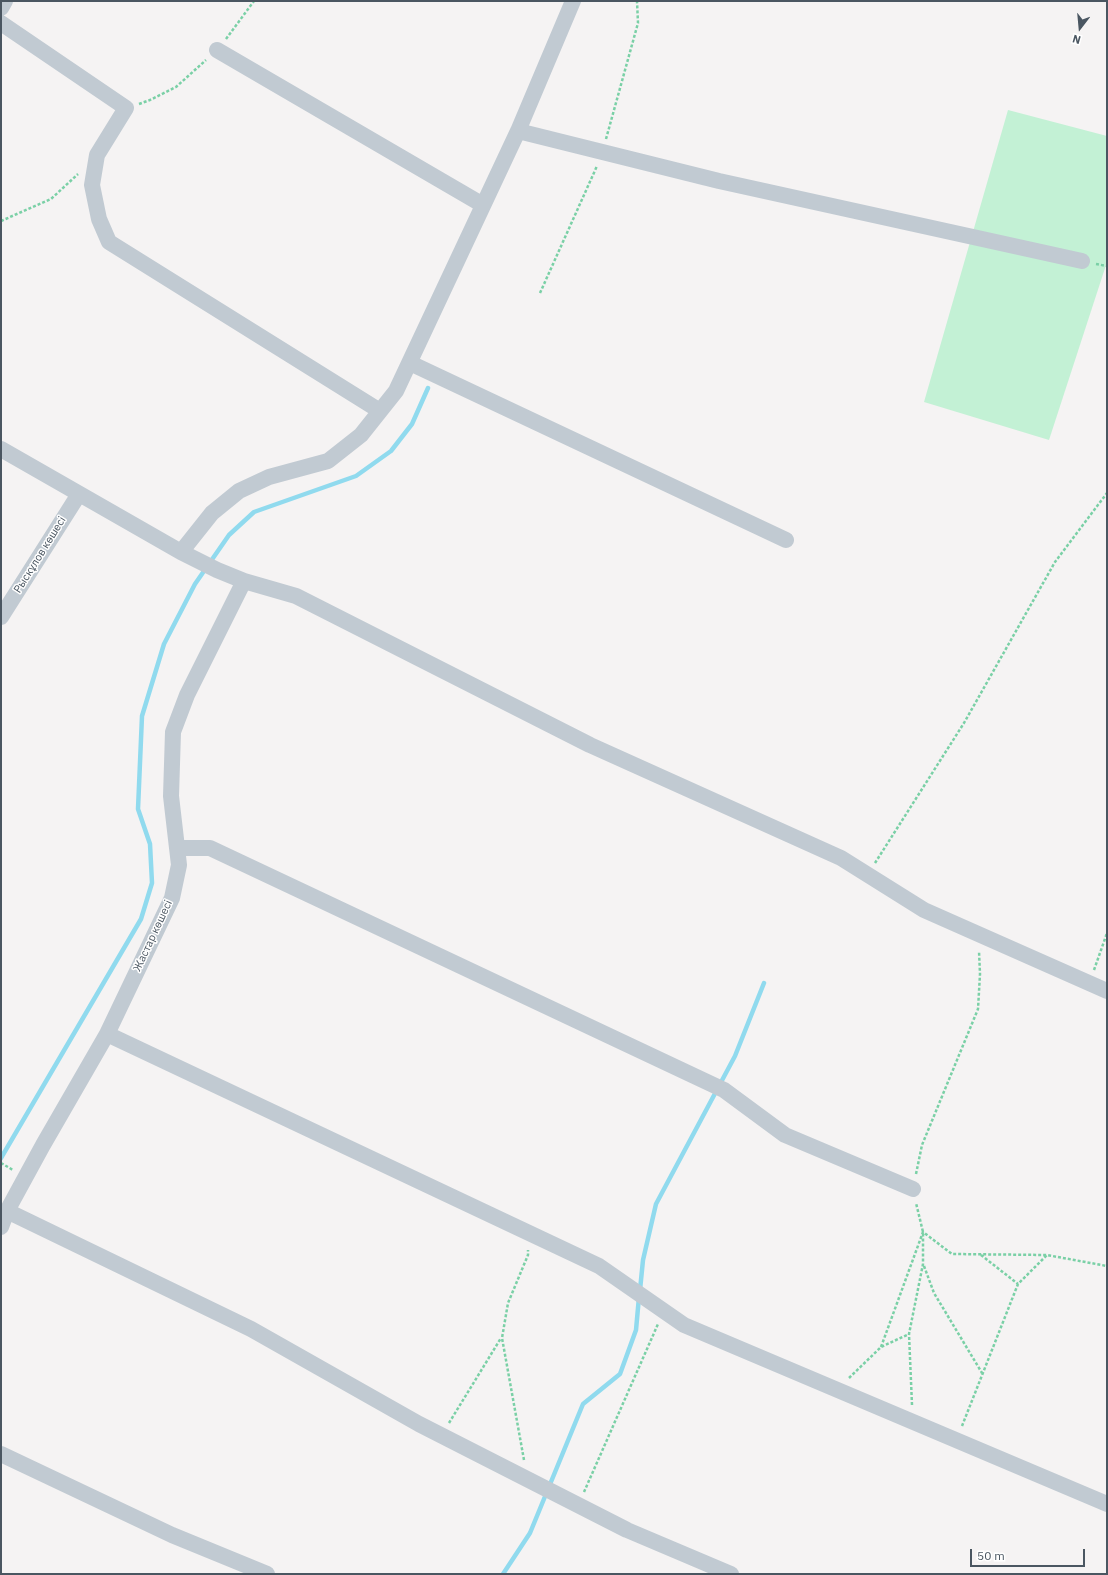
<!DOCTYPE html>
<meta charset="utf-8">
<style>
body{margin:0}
#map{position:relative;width:1108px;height:1575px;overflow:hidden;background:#f5f3f3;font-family:"IBM Plex Sans",sans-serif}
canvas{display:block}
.frame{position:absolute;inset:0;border:2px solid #4a5661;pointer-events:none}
.north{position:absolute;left:1060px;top:8px;width:40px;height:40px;-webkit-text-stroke:3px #fff;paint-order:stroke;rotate:196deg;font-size:11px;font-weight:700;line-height:16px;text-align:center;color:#4a5661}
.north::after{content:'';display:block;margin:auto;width:14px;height:18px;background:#4a5661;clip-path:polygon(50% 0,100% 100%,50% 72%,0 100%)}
.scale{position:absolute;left:970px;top:1549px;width:115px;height:18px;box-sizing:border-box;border:2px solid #4a5661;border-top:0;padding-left:5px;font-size:12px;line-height:14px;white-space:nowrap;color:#4a5661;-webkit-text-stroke:3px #fff;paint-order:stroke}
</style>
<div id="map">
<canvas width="1108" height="1575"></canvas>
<div class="frame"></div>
<div class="north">N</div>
<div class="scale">50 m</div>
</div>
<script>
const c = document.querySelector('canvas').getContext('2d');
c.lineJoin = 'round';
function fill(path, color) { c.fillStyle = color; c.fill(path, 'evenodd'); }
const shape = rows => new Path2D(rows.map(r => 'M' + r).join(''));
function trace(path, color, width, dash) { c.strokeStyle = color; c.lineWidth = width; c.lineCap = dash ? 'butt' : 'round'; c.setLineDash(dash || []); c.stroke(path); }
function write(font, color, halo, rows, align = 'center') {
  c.font = font + ' "IBM Plex Sans",sans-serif'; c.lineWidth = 3; c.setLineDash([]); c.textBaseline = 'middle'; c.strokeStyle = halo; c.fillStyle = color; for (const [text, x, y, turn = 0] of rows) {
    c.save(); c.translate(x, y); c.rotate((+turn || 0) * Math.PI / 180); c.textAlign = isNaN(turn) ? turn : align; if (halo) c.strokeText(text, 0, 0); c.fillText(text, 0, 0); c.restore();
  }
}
const green = shape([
 [1008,110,1107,136,1107,262,1049,440,924,402]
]);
const stream = shape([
 [1,1158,141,919,152,883,150,844,138,809,142,716,164,644,195,584,229,535,254,512,356,476,391,451,412,424,428,388],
 [640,1290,643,1260,656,1204,735,1056,764,983],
 [503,1574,530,1533,583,1404,620,1374,636,1330,639,1297]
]);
const path = shape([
 [226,39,254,1],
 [139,104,150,100,176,87,206,60],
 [606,139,638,23,637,1],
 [1,221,51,199,78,174],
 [1096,264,1107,266],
 [540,293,597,166],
 [875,863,964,723,1055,562,1107,493],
 [1094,970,1107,933],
 [1,1163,13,1170],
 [916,1174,922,1145,978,1009,980,974,979,951],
 [981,1255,1018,1284],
 [924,1266,934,1293,982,1373],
 [881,1347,923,1232,952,1254,1047,1255,1107,1266],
 [849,1378,881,1347,909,1334],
 [912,1405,909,1334,923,1264,923,1232,916,1203],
 [449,1423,501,1338],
 [962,1426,1018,1284,1047,1255],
 [524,1460,502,1338,508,1303,528,1255,528,1250],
 [584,1492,658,1324]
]);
const street = shape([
 [1,8,5,1],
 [1,23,126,108,97,155,92,185,99,219,109,242,380,411],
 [217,50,483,205],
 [518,131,719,181,1082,261],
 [410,363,786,540],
 [1,449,181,552,217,570,244,581,296,596,590,745,841,858,924,910,1107,991],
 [181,552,212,513,239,491,269,477,328,461,361,435,396,391,518,131,573,1],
 [1,617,79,494],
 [177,848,210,848,724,1090,785,1135,913,1189],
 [107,1034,599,1266,684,1325,1107,1504],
 [7,1211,251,1329,419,1424,627,1530,731,1574],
 [1,1227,7,1211,43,1145,107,1034,172,898,179,865,171,796,173,732,187,695,244,581],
 [1,1454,172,1535,267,1574]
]);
const streetNames = [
 ["Рыскұлов көшесі",40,555,-58],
 ["Жастар көшесі",153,936,-65]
];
fill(green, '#c3f1d5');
trace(stream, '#90daee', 4.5);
trace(path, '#7ad0a6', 2.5, [3, 2]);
trace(street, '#c1cad2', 16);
write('11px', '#4a5661', '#fff', streetNames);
</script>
